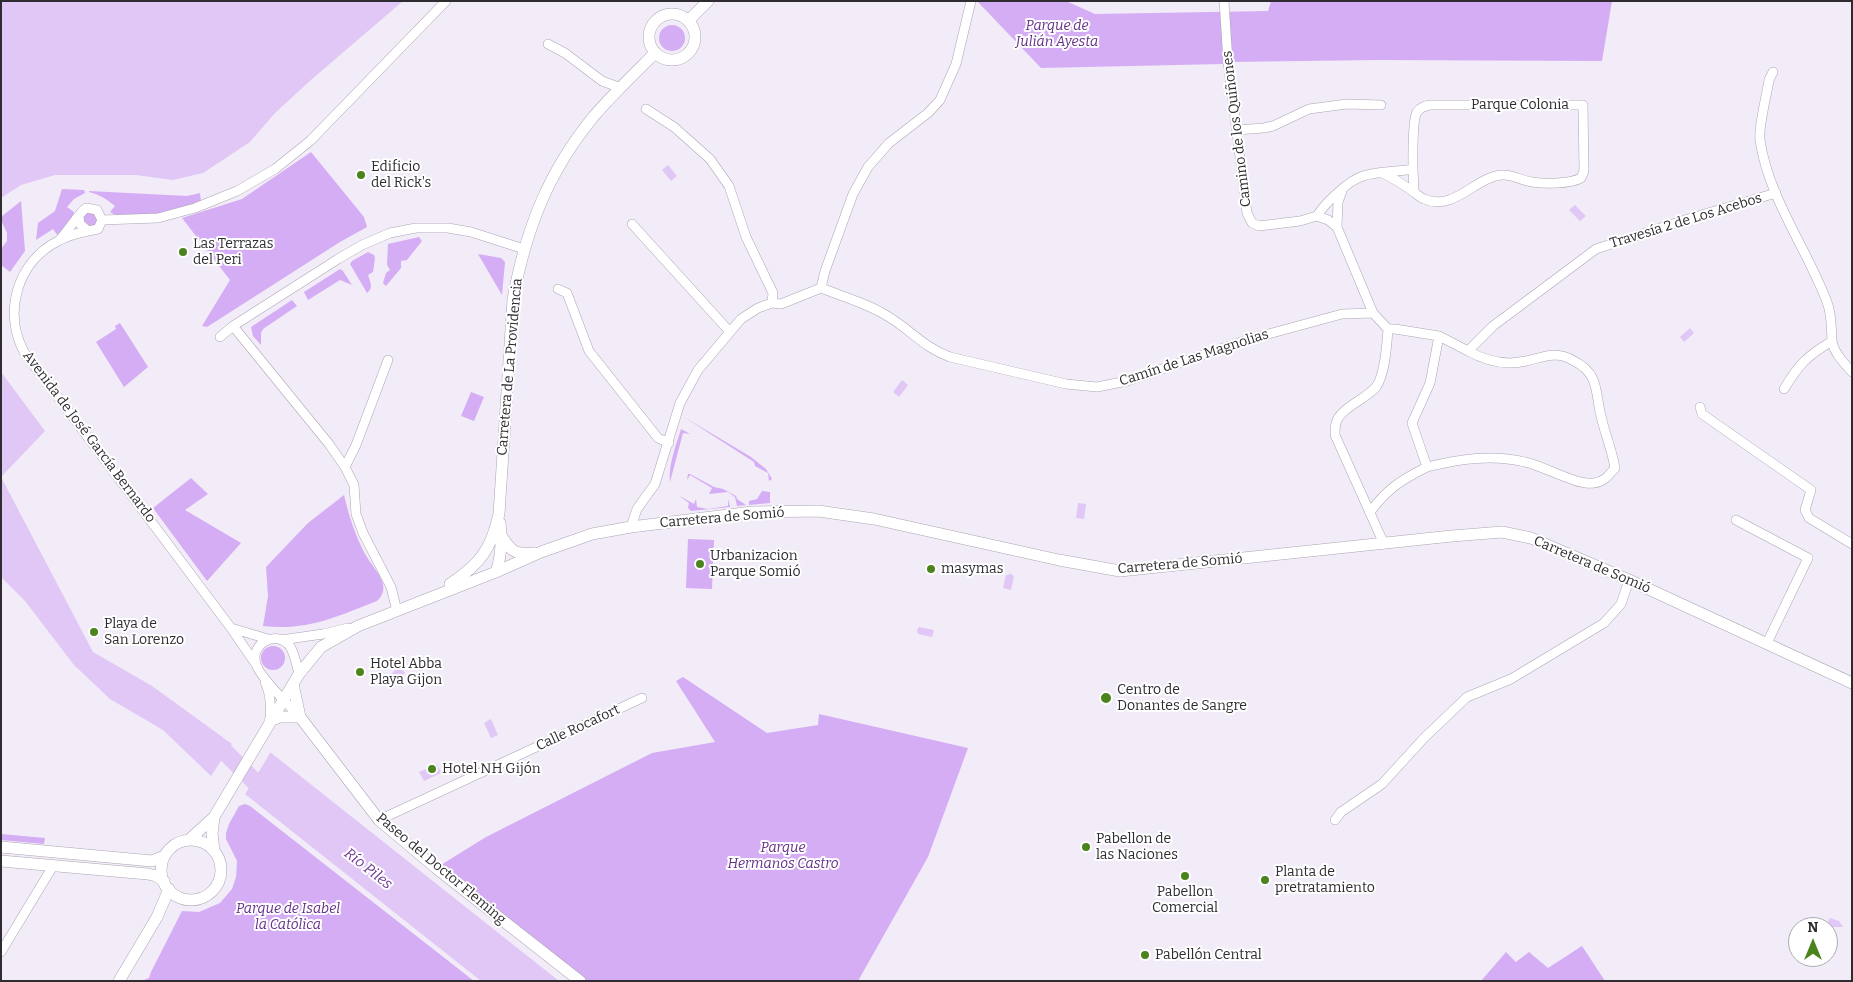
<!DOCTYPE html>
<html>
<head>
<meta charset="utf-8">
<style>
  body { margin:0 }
  #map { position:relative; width:1853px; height:982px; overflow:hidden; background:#f2ebf8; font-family:Bitter,serif }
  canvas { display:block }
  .frame { position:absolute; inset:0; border:2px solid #2f2c31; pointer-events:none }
  .north { position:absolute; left:1788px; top:917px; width:50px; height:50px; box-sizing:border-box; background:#fff; border:1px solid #acabad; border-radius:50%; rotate:0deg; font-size:14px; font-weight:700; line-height:20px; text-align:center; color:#2f2c31 }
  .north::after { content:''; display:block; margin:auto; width:18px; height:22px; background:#4b831d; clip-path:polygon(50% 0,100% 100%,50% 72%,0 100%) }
</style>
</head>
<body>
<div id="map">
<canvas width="1853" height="982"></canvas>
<div class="frame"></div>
<div class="north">N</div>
</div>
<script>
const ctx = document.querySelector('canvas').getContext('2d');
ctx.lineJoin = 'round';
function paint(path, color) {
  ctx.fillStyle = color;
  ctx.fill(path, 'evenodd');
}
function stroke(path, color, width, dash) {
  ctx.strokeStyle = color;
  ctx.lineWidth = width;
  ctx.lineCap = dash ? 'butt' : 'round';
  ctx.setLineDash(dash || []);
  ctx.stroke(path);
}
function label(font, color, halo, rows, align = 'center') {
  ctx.font = font + ' Bitter,serif';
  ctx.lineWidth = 4;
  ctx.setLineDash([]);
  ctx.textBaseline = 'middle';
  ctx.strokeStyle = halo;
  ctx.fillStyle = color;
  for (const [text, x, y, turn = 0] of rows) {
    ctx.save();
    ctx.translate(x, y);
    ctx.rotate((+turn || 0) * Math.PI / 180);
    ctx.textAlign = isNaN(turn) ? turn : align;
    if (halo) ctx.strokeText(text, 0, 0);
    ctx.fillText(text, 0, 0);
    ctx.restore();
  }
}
const green = new Path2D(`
  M977,1H1066L1095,14L1268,11L1271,1H1612L1602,61L1377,60L1229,62L1222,64L1041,68Z
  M659 38a13 13 0 1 1 26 0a13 13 0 1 1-26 0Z
  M311,152L364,217L367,227L340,242L207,327L202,326L230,280L182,218L242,199Z
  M62,189L84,190L85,193L74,199L67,207L74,212L71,224L58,236L53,229L36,240L38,223L55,211Z
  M89,191L187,196L200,193L201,202C183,208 126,224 110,212L115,206C106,199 101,195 89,192Z
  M21,201L25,251L10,272L1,265V249L7,241V233L1,220V217Z
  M83,210L102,216L91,231L79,217Z
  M419,237L422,241L407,260L401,261V268L386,286L383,283L386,273L390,270L387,265L388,244Z
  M368,252L374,255L375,258L373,272L368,275C370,282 374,288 367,293L350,264L352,261Z
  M478,254L501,258L505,262L502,295Z
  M340,269L343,271L352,285L340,280L308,300L304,292Z
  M292,300L297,306L263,329L261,333V345L253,336L251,327Z
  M120,323L148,367L124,387L96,342L116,329L115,326Z
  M471,392L484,397L474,421L461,416Z
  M684,417L751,457L766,469L772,479L769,481L768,473L755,466L754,462Z
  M681,429L690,434L683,433L670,482C668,465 676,446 681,429Z
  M688,474H690L714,487L723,489L736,496L737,499L746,505L737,506L735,497L728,492L709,494L712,488L690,475L687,480Z
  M191,478L208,494L185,510L241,543L207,581L153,508Z
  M762,491L770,492V503L749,505V501L757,499Z
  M344,495C349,516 355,535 365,554C370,563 378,571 382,581C385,588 383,596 377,601C336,617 307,631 263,626L268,596L266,567L308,523Z
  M678,495L694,504L696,499L697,507L708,509L728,506V499L730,507L691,511L688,508L689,503Z
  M688,539L714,540L712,589L686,588Z
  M261 658a12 12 0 1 1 24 0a12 12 0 1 1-24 0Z
  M683,677L767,733L818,725L819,714L968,748L928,857L858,981H580L436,868L486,837L652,753L715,742L676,681Z
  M245,804L250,806L474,981H142L149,978L151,972L182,911L199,912L220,903L232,889L236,877L237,861L226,839V833L229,824L239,806Z
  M1,834L45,838L44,844L1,840Z
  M1582,946L1605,981H1481L1506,952L1516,962L1529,952L1548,968Z`);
const water = new Path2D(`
  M1,1H403L312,79L275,113L250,142L203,173L173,180L136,175H55L21,185L1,198Z
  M668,165L677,176L671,181L662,170Z
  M1575,205L1586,216L1580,221L1569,210Z
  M1690,328L1694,333L1684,342L1680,337Z
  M1,372L45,431L1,477Z
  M902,380L908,385L899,397L893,392Z
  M1,477L93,652L152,686L232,744L211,776L163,730L110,699L74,665L25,601L1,577Z
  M1078,503L1086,504L1084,519L1076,518Z
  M1009,573L1014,576L1011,590L1003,588L1006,575H1009Z
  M919,627L934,630L932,637L918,634L917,630Z
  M399,665L405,673L389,685L386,681Z
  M491,719L498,735L491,738L484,723Z
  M270,752L559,981H481L245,794Z
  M437,764L441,773L424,781L419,772Z
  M1830,918L1839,921L1843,927H1830L1828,921Z`);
const pier = new Path2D(`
  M272,750L244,796L245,798L243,796V793L268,751Z`);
const river = new Path2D(`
  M226,753L254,781L274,796`);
const street = new Path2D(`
  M1224,1L1228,62L1247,213L1252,223L1259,226L1300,221L1317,216L1328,220L1337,227L1373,313
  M548,44L565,53L602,81L621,88
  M1773,72L1769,80C1767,94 1758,128 1760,140C1768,197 1807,249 1827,302C1832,315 1831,327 1832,340C1833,352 1844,363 1852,372
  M646,109L674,127L710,159L729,186L746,237L773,293L772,303
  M1237,130L1264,128L1273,126L1309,109L1347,104L1381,105
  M1413,169L1414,192
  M1317,216C1324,204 1349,180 1363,176C1379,171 1397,172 1413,169C1413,158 1412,120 1417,112C1420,107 1425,106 1430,105H1583L1584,171L1581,178C1570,184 1545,184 1532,182C1522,181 1513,174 1502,175C1475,177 1454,212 1424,199C1421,198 1418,195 1415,193C1404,185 1394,178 1382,173
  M102,220L158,218L195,208L237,191L275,169L310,141L446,1
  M632,224L730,332
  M1337,227L1338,202L1342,191
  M88,231C78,233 67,236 58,241C17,262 3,312 24,352L231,628L255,663
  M61,238C68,231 79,213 86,208L97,210L102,220L98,229L88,231L80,224L79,217
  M821,288L825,271L853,194L868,167L889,143L928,113L940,100L956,64L971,1
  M558,289L567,293L589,351L658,438L669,443
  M1439,336L1430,383L1412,423L1427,467C1460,459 1491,454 1525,462C1544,466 1577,486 1594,483C1604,482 1609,475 1615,468C1612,450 1605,434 1601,416C1595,393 1600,374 1574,361C1568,357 1560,355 1553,355C1544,356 1535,359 1526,361C1505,366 1486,361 1468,351
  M220,337L233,326
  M1784,389C1799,364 1807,356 1832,341
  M1700,407L1702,414L1811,490L1805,510L1809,518L1852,544
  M345,467L356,445L388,360
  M1370,512C1387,489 1401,480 1427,467
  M1736,520L1808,558L1767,643
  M631,527L637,509L655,484L680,403L698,370L741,319L758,308L772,303L781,304L821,288C844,297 869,304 889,317C912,331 923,347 950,357L1066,384L1097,387L1127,381L1250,339L1342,314L1373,313L1388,329H1395L1439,336L1468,351L1493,326L1596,249L1688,219L1776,193
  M1384,544L1335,435C1335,431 1335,427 1336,423C1340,408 1366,399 1376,387C1385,375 1387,344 1388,329
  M397,611L391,587L363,533L356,514L354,485L345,467L329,444L233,326L338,259L362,245L390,233L416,228H448L471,232L524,249
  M231,628L268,639
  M281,640L323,634L348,628
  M299,674C297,666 295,656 291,648C279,628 249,643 256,664C259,676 290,707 300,717
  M265,682C271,694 271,708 270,720
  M379,820L642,698
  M1335,820L1341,812L1382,784L1424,738L1467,697L1511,679L1604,623L1621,604L1629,580
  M1,952L53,866`);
const secondary = new Path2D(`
  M649 37a23 23 0 1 1 46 0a23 23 0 1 1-46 0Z
  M688,21L708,1
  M502,537C512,553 516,554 534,553
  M496,572C502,555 502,540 500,523
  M450,584C480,564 491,550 499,514L513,299C526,229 548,172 594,116C613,94 634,74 655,53
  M293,684L300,717L379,820L436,868L580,981
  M270,721L280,717H300
  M214,817L212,834L214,851
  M190,839L214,817L299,674L321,647L358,626L496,572L541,552L592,534L631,527L752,512L818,511L874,519L1059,560L1120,571L1452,536L1502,532L1531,538L1629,580L1852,683
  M161 870a30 30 0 1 1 60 0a30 30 0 1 1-60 0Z
  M1,847L152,861L164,856
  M1,861L148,874L156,876L164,881
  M119,981L157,917L169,889`);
const markers = [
  [361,175,5,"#4b831d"],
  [183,252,5,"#4b831d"],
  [700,564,5,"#4b831d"],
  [931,569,5,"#4b831d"],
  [94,632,5,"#4b831d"],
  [360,672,5,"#4b831d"],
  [1106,698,6,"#4b831d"],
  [432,769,5,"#4b831d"],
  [1086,847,5,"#4b831d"],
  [1185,876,5,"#4b831d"],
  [1265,880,5,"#4b831d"],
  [1145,955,5,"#4b831d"]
];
const parkNames = [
  ["Parque de",1057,26],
  ["Julián Ayesta",1057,42],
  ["Parque",783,848],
  ["Hermanos Castro",783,864],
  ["Parque de Isabel",288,909],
  ["la Católica",288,925]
];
const streetNames = [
  ["Parque Colonia",1520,105],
  ["Camino de los Quiñones",1237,129,-97],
  ["Travesía 2 de Los Acebos",1686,221,-17],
  ["Camín de Las Magnolias",1194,358,-18],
  ["Carretera de La Providencia",510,367,-85],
  ["Avenida de José García Bernardo",89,437,53],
  ["Carretera de Somió",722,518,-5],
  ["Carretera de Somió",1180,564,-5],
  ["Carretera de Somió",1592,565,23],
  ["Calle Rocafort",578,728,-25],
  ["Paseo del Doctor Fleming",441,869,40]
];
const poiNames = [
  ["Edificio",371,167],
  ["del Rick's",371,183],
  ["Las Terrazas",193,244],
  ["del Peri",193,260],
  ["Urbanizacion",710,556],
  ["Parque Somió",710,572],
  ["masymas",941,569],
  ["Playa de",104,624],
  ["San Lorenzo",104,640],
  ["Hotel Abba",370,664],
  ["Playa Gijon",370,680],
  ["Centro de",1117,690],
  ["Donantes de Sangre",1117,706],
  ["Hotel NH Gijón",442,769],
  ["Pabellon de",1096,839],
  ["las Naciones",1096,855],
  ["Planta de",1275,872],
  ["pretratamiento",1275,888],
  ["Pabellon",1185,892,"center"],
  ["Comercial",1185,908,"center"],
  ["Pabellón Central",1155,955]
];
const waterNames = [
  ["Río Piles",368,869,38]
];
paint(green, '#d5adf4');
paint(water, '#e0c7f6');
paint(pier, '#f2ebf8');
stroke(river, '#e0c7f6', 18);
stroke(street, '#aba5b1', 10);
stroke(secondary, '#aba5b1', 12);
stroke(street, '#fff', 9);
stroke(secondary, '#fff', 11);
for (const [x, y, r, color] of markers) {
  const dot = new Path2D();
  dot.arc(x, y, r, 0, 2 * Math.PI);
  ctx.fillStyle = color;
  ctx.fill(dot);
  stroke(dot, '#fff', 2);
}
label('italic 14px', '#652f87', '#fff', parkNames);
label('14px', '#2f2c31', '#fff', streetNames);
label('14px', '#2f2c31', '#fff', poiNames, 'left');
label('italic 15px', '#703a93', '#fff', waterNames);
</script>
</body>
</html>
